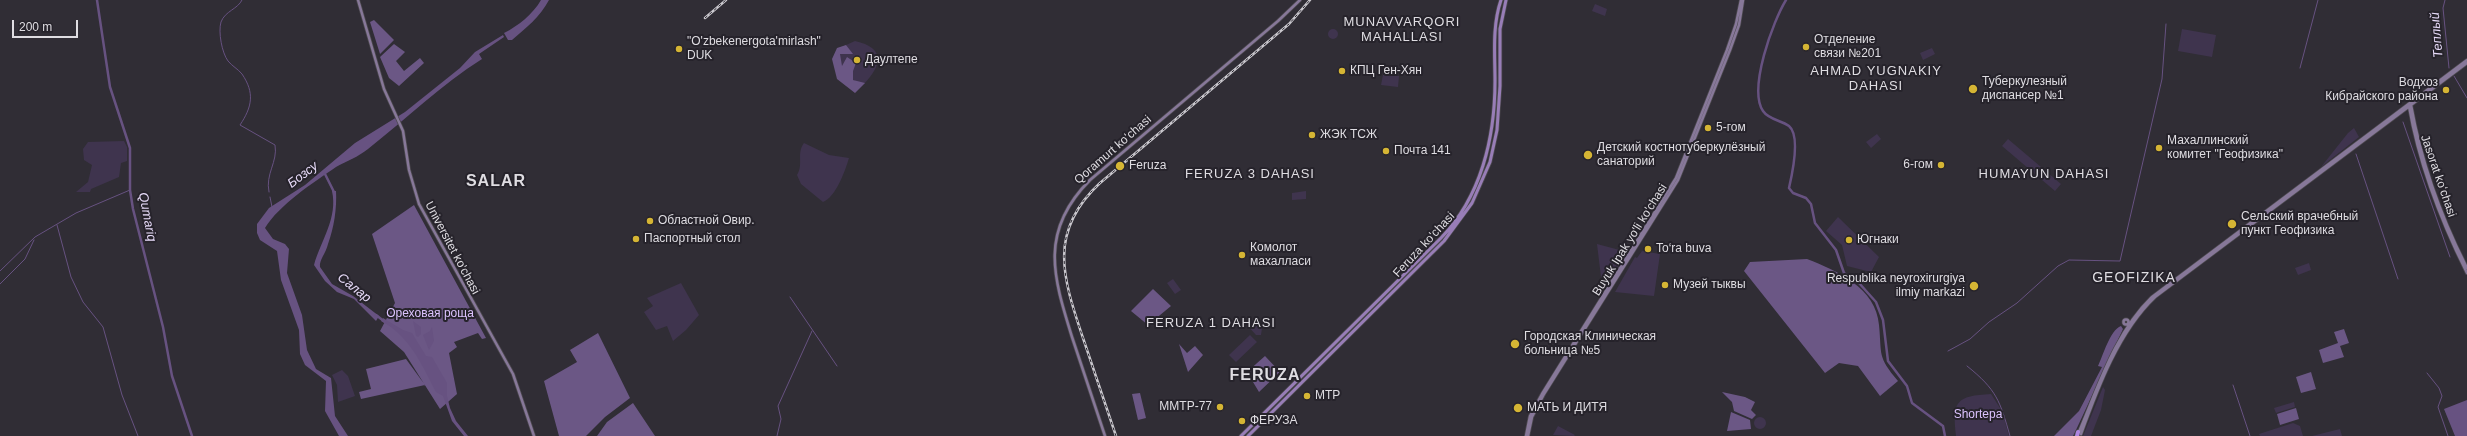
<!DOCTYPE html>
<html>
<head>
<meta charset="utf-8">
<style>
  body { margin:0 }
  #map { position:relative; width:2467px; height:436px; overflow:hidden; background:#302d35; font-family:Helvetica,sans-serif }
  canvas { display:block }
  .scale { position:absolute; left:12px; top:20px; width:66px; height:18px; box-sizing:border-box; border:2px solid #dfdde2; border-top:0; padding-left:5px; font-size:12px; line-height:14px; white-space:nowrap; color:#dfdde2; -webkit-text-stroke:3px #26232b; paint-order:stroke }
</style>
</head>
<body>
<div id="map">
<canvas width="2467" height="436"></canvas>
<div class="scale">200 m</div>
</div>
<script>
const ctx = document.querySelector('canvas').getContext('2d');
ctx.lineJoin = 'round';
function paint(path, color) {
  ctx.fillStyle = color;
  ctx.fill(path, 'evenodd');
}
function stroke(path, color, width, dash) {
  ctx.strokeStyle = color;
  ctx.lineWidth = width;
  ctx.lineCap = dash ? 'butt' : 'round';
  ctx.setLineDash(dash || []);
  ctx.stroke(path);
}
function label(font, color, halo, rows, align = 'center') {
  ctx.font = font + ' Helvetica,sans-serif';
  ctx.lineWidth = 4;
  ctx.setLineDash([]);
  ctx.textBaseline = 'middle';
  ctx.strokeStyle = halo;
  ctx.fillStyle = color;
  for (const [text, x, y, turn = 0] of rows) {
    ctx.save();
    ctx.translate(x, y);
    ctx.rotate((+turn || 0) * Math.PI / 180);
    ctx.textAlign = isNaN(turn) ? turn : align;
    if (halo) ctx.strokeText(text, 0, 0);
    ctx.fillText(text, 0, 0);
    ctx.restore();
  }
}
const green = new Path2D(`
  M1595,4L1607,9L1605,16L1592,11Z
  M1328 34a5 5 0 1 1 10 0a5 5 0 1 1-10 0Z
  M2182,29L2216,35L2212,57L2178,51Z
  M855,41C886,48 882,65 864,84C847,80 838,70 838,52H849L846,45Z
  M1932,48L1935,54L1923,60L1920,53Z
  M1383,75L1399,76L1398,87L1381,85Z
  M2354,128L2359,137L2321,167L2348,133Z
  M1877,134L1881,139L1871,148L1866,142Z
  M2008,139L2061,184L2055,191L2002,146Z
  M124,141L127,147V161L121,163L119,177L91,189L90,192H76L88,182L92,165L84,160L83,149L88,142Z
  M804,143L829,155L849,158C845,171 836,197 823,202L801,184L797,175C804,164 796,154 804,143Z
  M1306,191V199L1292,200V193Z
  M1838,217L1879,257L1871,272L1847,266L1842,245L1826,231Z
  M1597,244L1627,252L1610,281L1601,277Z
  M1642,251L1660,254L1654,296L1615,292L1635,257L1637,258Z
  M2309,263L2311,270L2298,275L2295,268Z
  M1173,279L1181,290L1175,294L1167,283Z
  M681,283L699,315L686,330L673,341L667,326L656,330L644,312L653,306L647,298Z
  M1251,321L1262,328L1261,335H1256L1247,325Z
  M1250,335L1257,342L1236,362L1229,355Z
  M342,370L348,376L355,396L338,402L337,385L332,375Z
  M2103,387L2105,390L2101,410L2091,436H2083Z
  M1991,394L2002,411L2009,436H1956C1952,401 1956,396 1991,394Z
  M2294,402L2295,407L2276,413L2274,408Z
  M1754 423a6 6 0 1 1 12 0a6 6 0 1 1-12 0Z
  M2293,423L2300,426L2303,436H2260L2259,434Z
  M1558,426L1575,435L1574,436L1553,435Z
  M2340,429L2342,436H2312Z`);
const forest = new Path2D(`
  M374,20L394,40L380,54L370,22Z
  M394,44L405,52L396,61L404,71L420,58L424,63L399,86L389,78L380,57Z
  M846,45L853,54H840L842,66L847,57L856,63L853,71V80L865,83L855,93L837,79L832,59L837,48Z
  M414,205L486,338L482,339L478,333L454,342L457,347L449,353L457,394L440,409L404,352L380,331L395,303L372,234Z
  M1807,259C1838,271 1876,288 1879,325C1882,355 1877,356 1898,381L1880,396L1858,366L1839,363L1825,373L1744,271L1750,262Z
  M1153,289L1171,306L1148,325L1131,311Z
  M2121,326L2123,329L2076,430L2073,436H2054L2079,411L2102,367L2098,366C2103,356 2110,330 2121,326Z
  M2344,329L2349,343L2340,346L2344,357L2323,363L2319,350L2338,343L2334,332Z
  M598,333L630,398L605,417L586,436H559L544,381L577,362L570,350Z
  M1179,344L1187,353L1195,346L1203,355L1188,372Z
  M1265,356L1280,372L1259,392L1247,372Z
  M406,359L425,385L361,399L359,392L371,389L366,369Z
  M2311,372L2316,389L2301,393L2296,377Z
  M1722,392L1745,397L1755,402L1751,410L1756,415L1752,419L1734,411L1732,402Z
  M1140,393L1146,418L1138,420L1132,394Z
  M633,403L655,436H597L607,422Z
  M2296,408L2299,419L2280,425L2277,414Z
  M1731,412L1750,420L1751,429L1727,431Z`);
const water = new Path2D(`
  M541,0H549C540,17 526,28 512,40H508L504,33C518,26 533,14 541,0Z
  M503,35L504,37L479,54L482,59C441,85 406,119 368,149C358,157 347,161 336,167C314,182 279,205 265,228L273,239L285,244L289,249L287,273L302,315L307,350L316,369L331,378L335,416L348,436H339L325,411L326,381L305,365L300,354L299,330L281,280L277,251L260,240L257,233V224L269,208L305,185L355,143L405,112L460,68L475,52Z
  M332,191H336C337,208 334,228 328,244C326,253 319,260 320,267L332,284L353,296L379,316L376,321L354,299L337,292L325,281L314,265C321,240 338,218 332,191Z
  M383,318L403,330L412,333L426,356L432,357L447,383V396L450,408L456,421L468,436H464L452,421L443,396L436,392C422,365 410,336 381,321Z
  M413,321L421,327V334L418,337L416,336Z
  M432,327L434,341L429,350L423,335L430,331Z
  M2467,400V436H2455L2444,409Z`);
const stream = new Path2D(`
  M242,0C238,9 225,11 221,22C218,32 222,53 228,61C232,66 238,69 242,74C255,93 252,107 240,125L275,145C278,162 265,174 269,192
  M2445,0L2443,8L2449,68
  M2300,68L2318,0
  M2454,76L2467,98
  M2403,122L2450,257
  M2356,154L2398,279
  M270,197L272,207
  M57,225L71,277L83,302L103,327L122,395L138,436
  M0,271L35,237L76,213L130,190
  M0,284L25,259L34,240
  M790,297L837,366
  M1948,351L1970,339L1989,322L2017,303L2058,266L2069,260L2120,261L2162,79L2166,24
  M1967,366C1997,390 2000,401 2010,436
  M2427,373L2439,388L2442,396L2438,407L2448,436
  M2233,385L2250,436
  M777,436L781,419L778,406L812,331`);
const canal = new Path2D(`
  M97,0L110,87L130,148V190L133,209L163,327L172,376L192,436
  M1786,0C1773,21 1748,89 1763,111C1769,120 1781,120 1789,126C1801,136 1792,175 1789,188L1793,193L1806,198L1811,204L1815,223L1836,250L1844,273L1859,283L1876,302L1883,320L1888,361L1907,386L1912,403L1943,426L1945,436
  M325,174L334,192
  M376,315L385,322`);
const secondary = new Path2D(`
  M358,0L384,89L403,131L409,170L419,204L513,374L534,436
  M2411,105C2421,161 2441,217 2467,268
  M2409,106C2419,164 2441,221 2467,273
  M2123.5 322a2.5 2.5 0 1 1 5 0a2.5 2.5 0 1 1-5 0Z
  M2079,432C2099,385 2115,333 2152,297L2467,60
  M2081,434C2098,387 2119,331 2155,297L2467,63
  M1105,436C1094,403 1083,370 1072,337C1053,276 1039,231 1090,180L1278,21L1300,0
  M1526,436L1530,416L1542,394L1676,178L1727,50L1736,24L1741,0
  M1528,436L1532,417L1544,394L1678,180L1730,50L1739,25L1743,0`);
const primary = new Path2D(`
  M1241,436L1441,238C1481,197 1495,138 1495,81C1495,55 1492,26 1501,0
  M1248,436L1444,241L1472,203L1490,162L1497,130L1500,86V29L1506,0`);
const highway = new Path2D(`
  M2077,436L2078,432`);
const rail = new Path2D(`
  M705,18L726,0
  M1116,436C1105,404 1094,371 1083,338C1063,278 1047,232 1100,183L1289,24L1310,0`);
const markers = [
  [1806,47,4,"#d5b534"],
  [679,49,4,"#d5b534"],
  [857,60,4,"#d5b534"],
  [1342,71,4,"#d5b534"],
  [1973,89,5,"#d5b534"],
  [2446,90,4,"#d5b534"],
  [1708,128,4,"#d5b534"],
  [1312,135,4,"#d5b534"],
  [2159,148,4,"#d5b534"],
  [1386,151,4,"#d5b534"],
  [1588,155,5,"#d5b534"],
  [1941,165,4,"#d5b534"],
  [1120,166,5,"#d5b534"],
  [650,221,4,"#d5b534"],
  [2232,224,5,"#d5b534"],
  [636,239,4,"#d5b534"],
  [1849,240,4,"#d5b534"],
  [1648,249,4,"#d5b534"],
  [1242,255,4,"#d5b534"],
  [1665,285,4,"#d5b534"],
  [1974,286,5,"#d5b534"],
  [1515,344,5,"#d5b534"],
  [1307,396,4,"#d5b534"],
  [1220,407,4,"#d5b534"],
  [1518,408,5,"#d5b534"],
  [1242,421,4,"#d5b534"]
];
const poiNames = [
  ["Отделение",1814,40],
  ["связи №201",1814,54],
  ["\"O'zbekenergota'mirlash\"",687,42],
  ["DUK",687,56],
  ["Даултепе",865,60],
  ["КПЦ Ген-Хян",1350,71],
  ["Туберкулезный",1982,82],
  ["диспансер №1",1982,96],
  ["Водхоз",2438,83,"right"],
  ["Кибрайского района",2438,97,"right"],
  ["5-гом",1716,128],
  ["ЖЭК ТСЖ",1320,135],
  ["Махаллинский",2167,141],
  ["комитет \"Геофизика\"",2167,155],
  ["Детский костнотуберкулёзный",1597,148],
  ["санаторий",1597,162],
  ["Почта 141",1394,151],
  ["6-гом",1933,165,"right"],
  ["Feruza",1129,166],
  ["Сельский врачебный",2241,217],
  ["пункт Геофизика",2241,231],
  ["Областной Овир.",658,221],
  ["Паспортный стол",644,239],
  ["Югнаки",1857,240],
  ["Комолот",1250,248],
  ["махалласи",1250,262],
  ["To‘ra buva",1656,249],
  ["Respublika neyroxirurgiya",1965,279,"right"],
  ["ilmiy markazi",1965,293,"right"],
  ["Музей тыквы",1673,285],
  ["Городская Клиническая",1524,337],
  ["больница №5",1524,351],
  ["MTP",1315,396],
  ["MMTP-77",1212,407,"right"],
  ["МАТЬ И ДИТЯ",1527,408],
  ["ФЕРУЗА",1250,421]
];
const streetNames = [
  ["Qoramurt koʻchasi",1113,150,-41],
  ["Jasorat koʻchasi",2438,176,71],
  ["Buyuk Ipak yo'li ko'chasi",1630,240,-58],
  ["Feruza ko'chasi",1424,245,-47],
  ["Universitet ko'chasi",452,248,62]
];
const parkNames = [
  ["Ореховая роща",430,314],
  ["Shortepa",1978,415]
];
const neighbourhoodNames = [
  ["MUNAVVARQORI",1402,22],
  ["MAHALLASI",1402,37],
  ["AHMAD YUGNAKIY",1876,71],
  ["DAHASI",1876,86],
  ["FERUZA 3 DAHASI",1250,174],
  ["HUMAYUN DAHASI",2044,174],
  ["FERUZA 1 DAHASI",1211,323]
];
const waterNames = [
  ["Теплый",2437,35,-95],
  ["Бозсу",303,175,-37],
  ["Qumariq",147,217,79],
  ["Салар",354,288,38]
];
const quarterNames = [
  ["GEOFIZIKA",2134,278]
];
const districtNames = [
  ["SALAR",496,182],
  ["FERUZA",1265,376]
];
paint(green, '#3f344e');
paint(forest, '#6b5785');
paint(water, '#675281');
stroke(stream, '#675281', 1);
stroke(canal, '#675281', 2.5);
stroke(secondary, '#4c494f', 4);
stroke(primary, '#4c494f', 4.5);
stroke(highway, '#4c494f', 5.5);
stroke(secondary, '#877899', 2.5);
stroke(primary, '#987db7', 3);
stroke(highway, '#ae85df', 4);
stroke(rail, '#cac8ce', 2.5);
stroke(rail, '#26232b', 1, [3]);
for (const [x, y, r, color] of markers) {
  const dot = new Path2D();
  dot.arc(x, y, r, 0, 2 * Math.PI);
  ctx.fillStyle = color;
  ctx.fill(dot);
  stroke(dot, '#26232b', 1.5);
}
label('12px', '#dfdde2', '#26232b', poiNames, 'left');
label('12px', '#dfdde2', '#26232b', streetNames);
label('12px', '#dcc3fe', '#26232b', parkNames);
ctx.letterSpacing = '1px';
label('13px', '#dfdde2', '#26232b', neighbourhoodNames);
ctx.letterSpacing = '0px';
label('italic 13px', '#e7dbf9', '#26232b', waterNames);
ctx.letterSpacing = '1px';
label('14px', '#dfdde2', '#26232b', quarterNames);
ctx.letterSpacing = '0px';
ctx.letterSpacing = '1px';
label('bold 16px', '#dfdde2', '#26232b', districtNames);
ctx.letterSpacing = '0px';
</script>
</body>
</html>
